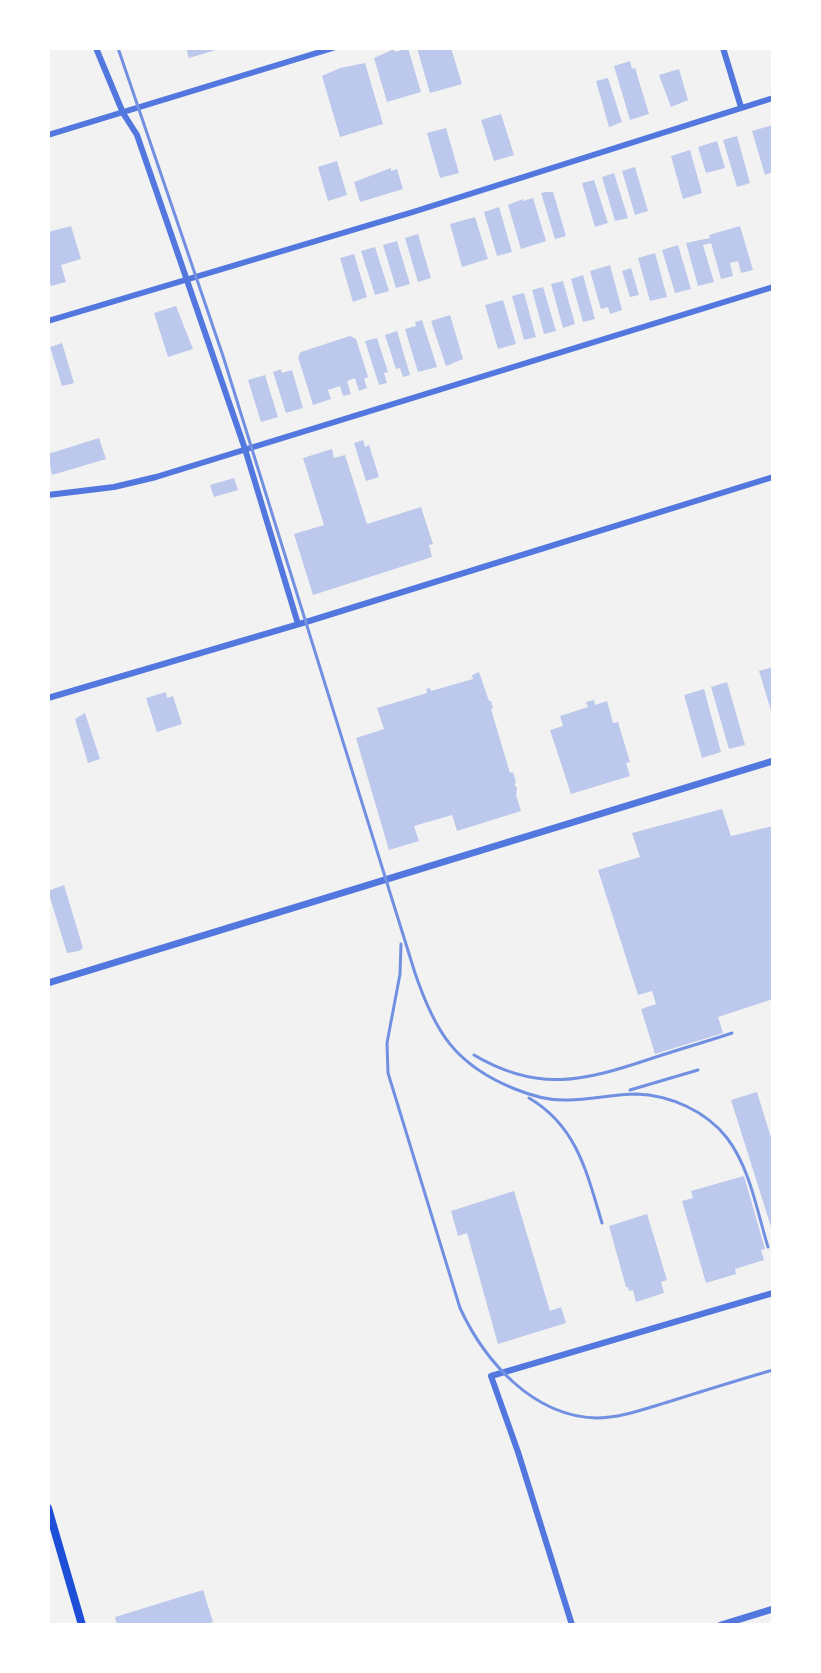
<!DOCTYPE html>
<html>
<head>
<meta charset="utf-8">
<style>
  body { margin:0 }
  #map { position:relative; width:821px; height:1673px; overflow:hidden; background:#f2f2f2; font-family:Ubuntu,sans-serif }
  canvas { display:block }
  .frame { position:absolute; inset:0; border:50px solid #fff; pointer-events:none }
</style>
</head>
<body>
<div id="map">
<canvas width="821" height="1673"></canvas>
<div class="frame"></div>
</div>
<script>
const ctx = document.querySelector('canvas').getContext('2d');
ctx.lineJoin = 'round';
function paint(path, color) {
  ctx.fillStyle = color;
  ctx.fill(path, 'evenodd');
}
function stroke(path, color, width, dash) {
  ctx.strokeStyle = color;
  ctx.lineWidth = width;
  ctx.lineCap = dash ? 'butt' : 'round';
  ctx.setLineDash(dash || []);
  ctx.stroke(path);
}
const building = new Path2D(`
  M186,48H219V49L189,58Z
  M408,48L421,92L387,102L374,58L394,49L395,52Z
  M417,48H451L462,84L430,93Z
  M630,61L632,69L635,68L649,114L630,120L614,66Z
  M365,63L383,124L340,137L322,76L340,68Z
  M679,69L688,100L671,107L659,75Z
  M608,78L622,122L609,127L596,81Z
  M501,114L514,155L494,161L481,120Z
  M773,125V172L765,175L752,131Z
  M446,128L459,173L440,178L427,133Z
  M737,136L750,183L737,187L723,140Z
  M717,141L725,168L706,173L698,147Z
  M690,150L702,193L683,199L671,156Z
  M337,161L347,195L328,201L318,167Z
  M635,167L648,211L635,215L622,171Z
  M391,168V171L397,169L403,189L360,202L354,182Z
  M614,173L628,218L615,221L602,177Z
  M594,180L608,223L595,227L582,183Z
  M545,192H553L566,236L555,239L541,193Z
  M533,198L546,241L521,249L508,205L523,199V201Z
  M499,207L512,252L497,256L484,212Z
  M475,217L488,259L462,267L450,224Z
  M71,226L81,259L61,265L66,282L51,286L48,275V232Z
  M740,226L753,270L741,273L738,261L730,263L733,276L721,279L711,243L703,245L714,282L698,286L686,243L710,238L709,235Z
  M418,234L431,278L418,282L405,238Z
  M397,241L410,284L396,288L383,245Z
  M678,245L691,289L675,293L662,250Z
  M375,247L389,291L375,295L361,251Z
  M655,253L667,297L650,301L638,258Z
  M354,254L367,297L353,302L340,258Z
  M610,265L622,310L610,314L608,307L601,309L590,271Z
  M631,268L639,295L630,297L622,271Z
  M583,275L595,319L583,322L571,279Z
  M563,281L575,324L563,328L551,284Z
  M543,287L556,331L544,334L532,290Z
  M524,293L536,337L524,340L512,296Z
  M503,300L516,344L498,349L485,305Z
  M176,306L193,349L168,357L154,313Z
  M450,315L463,359L446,366L431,321Z
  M422,320L437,367L418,372L405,329L416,326L415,322Z
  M397,331L410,375L403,377L400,368L396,369L385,335Z
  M350,336L356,339L368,377L364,379L367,388L359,391L355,378L347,381L351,394L343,396L340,386L328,390L331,399L313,405L298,357L301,352Z
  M377,338L388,372L384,373L387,383L379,385L365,341Z
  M62,343L74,383L62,386L50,347Z
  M281,369L282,373L292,370L303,408L286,413L273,372Z
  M265,375L278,417L261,422L248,380Z
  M99,438L106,459L52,475L48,454Z
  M363,440L365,447L369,445L379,477L366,481L354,443Z
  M332,449L334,458L345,455L367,524L421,507L433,544L429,545L432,557L313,595L294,534L324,525L303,458Z
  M234,478L238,490L214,497L210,485Z
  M773,667V714H772L759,671Z
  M479,672L489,701H491L493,708L491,709L510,773L513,772L516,783L514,784L517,788L516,795L521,811L457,831L452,815L414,826L419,841L389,850L356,738L384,729L377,708L427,693L426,689L430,688L431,691L473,679L472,675Z
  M727,682L745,745L729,749L711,687Z
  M704,689L721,752L702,758L684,695Z
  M166,692L167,698L173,696L182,724L157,732L146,698Z
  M594,700L595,705L607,701L613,723L618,722L630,762L626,763L630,776L571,794L550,730L563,726L560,716L588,707L586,702Z
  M85,713L100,759L88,763L75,719Z
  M722,809L731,836L773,826V999L718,1017L723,1033L655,1054L641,1009L656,1004L652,991L638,995L598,870L640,857L632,833Z
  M64,885L83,948L79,951L67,953L48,891Z
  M757,1092L773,1144L772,1230L731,1100Z
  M744,1176L765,1249L761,1250L764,1260L735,1269L736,1274L706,1283L682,1201L693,1198L691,1191Z
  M514,1191L550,1311L561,1307L566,1323L498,1344L467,1233L458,1236L451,1211Z
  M647,1214L667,1280L661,1282L664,1293L636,1302L633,1290L629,1291L628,1287H626L609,1226Z
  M203,1590L213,1622L202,1625H117L115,1617Z`);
const minor = new Path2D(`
  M96,48L123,113L137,135L245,449L298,624
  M723,48L741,107
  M48,135L333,48
  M48,321L413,212L773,98
  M48,495L114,487L156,477L773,287
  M48,698L306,622L773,477
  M572,1625L518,1452L491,1376L773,1293`);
const tertiary = new Path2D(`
  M48,983L773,761
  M721,1625L773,1609`);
const secondary = new Path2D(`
  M48,1508L82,1625`);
const rail = new Path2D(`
  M118,48L223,356L415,973C435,1032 455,1065 515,1089C532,1096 550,1101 568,1100C591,1100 613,1094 636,1094C670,1095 706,1111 727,1138C750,1168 757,1211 768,1247
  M401,944L400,974L387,1043L388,1073L460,1308C485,1362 533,1416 596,1418C620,1418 644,1409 668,1402C703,1391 738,1380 773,1370
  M474,1055C538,1093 584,1081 650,1059C677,1050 705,1042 732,1033
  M630,1090L698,1070
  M529,1098C577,1126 587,1173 602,1223`);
paint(building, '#bdc9ec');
stroke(minor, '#5277de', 6);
stroke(tertiary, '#5277de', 7);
stroke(secondary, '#1d4ed8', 8);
stroke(rail, '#7290e2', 3);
</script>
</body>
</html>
